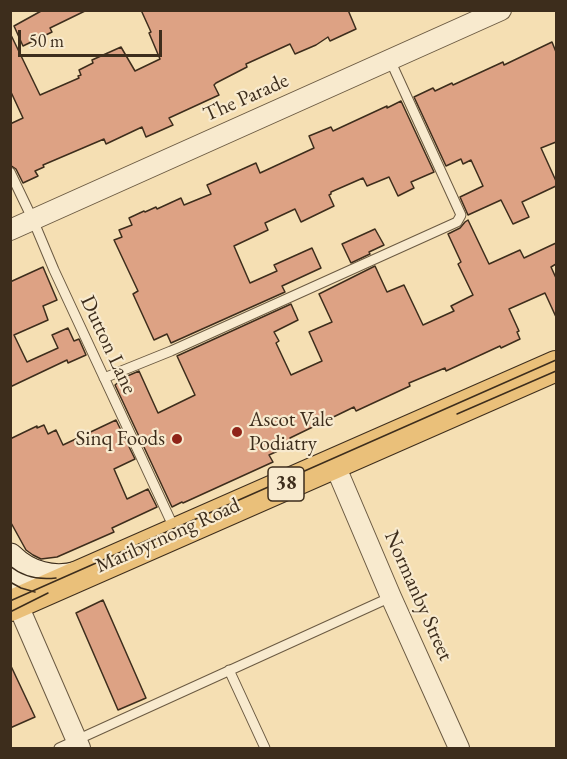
<!DOCTYPE html>
<html>
<head>
<meta charset="utf-8">
<style>
  body { margin:0 }
  #map { position:relative; width:567px; height:759px; overflow:hidden; background:#f5dfb3; font-family:"EB Garamond",serif }
  canvas { display:block }
  .frame { position:absolute; inset:0; border:12px solid #3d2d1c; pointer-events:none }
  .scale { position:absolute; left:18px; top:30px; width:144px; height:27px; box-sizing:border-box; border:3px solid #3d2d1c; border-top:0; padding-left:8px; font-size:18px; line-height:21px; white-space:nowrap; color:#3d2d1c; -webkit-text-stroke:4px #f8eace; paint-order:stroke }
</style>
</head>
<body>
<div id="map">
<canvas width="567" height="759"></canvas>
<div class="frame"></div>
<div class="scale">50 m</div>
</div>
<script>
const ctx = document.querySelector('canvas').getContext('2d');
ctx.lineJoin = 'round';
function paint(path, color) {
  ctx.fillStyle = color;
  ctx.fill(path, 'evenodd');
}
function stroke(path, color, width, dash) {
  ctx.strokeStyle = color;
  ctx.lineWidth = width;
  ctx.lineCap = dash ? 'butt' : 'round';
  ctx.setLineDash(dash || []);
  ctx.stroke(path);
}
function label(font, color, halo, rows, align = 'center') {
  ctx.font = font + ' "EB Garamond",serif';
  ctx.lineWidth = 4.5;
  ctx.setLineDash([]);
  ctx.textBaseline = 'middle';
  ctx.strokeStyle = halo;
  ctx.fillStyle = color;
  for (const [text, x, y, turn = 0] of rows) {
    ctx.save();
    ctx.translate(x, y);
    ctx.rotate((+turn || 0) * Math.PI / 180);
    ctx.textAlign = isNaN(turn) ? turn : align;
    if (halo) ctx.strokeText(text, 0, 0);
    ctx.fillText(text, 0, 0);
    ctx.restore();
  }
}
const building = new Path2D(`
  M43,10H87L50,28L52,32L23,46L14,26Z
  M141,10H348L356,29L330,41L328,37L316,45L295,54L290,44L246,64L247,67L216,83L214,85L219,95L169,118L173,125L146,137L142,127L106,144L104,139L43,165L44,167L35,171L38,176L23,183L16,169L10,165V124L23,118L10,90V33L40,95L79,78L78,76L81,75L79,70L93,63L92,60L121,47L135,71L160,59L149,33L151,32Z
  M552,42L556,52V142L541,148L556,181V186L522,202L529,217L513,224L501,200L468,215L460,197L483,186L471,160L463,164L461,159L446,166L414,97L433,88L435,91L452,83L453,85L503,62L504,65Z
  M401,101L434,172L411,182L414,188L398,196L389,177L367,186L363,178L331,192V194L329,195L334,206L301,222L295,209L265,223L268,230L234,246L250,283L277,271L274,265L312,248L321,268L282,286L285,292L171,343L167,334L154,340L133,294L138,291L114,240L122,237L119,230L132,225L129,218L144,211L145,212L156,207L157,209L181,198L184,205L211,194L207,185L256,163L260,173L314,148L309,136L331,127L333,131L387,106V108Z
  M468,220L489,264L520,250L524,258L556,243V264L551,267L556,278V317L545,293L509,309L519,331L517,332L520,339L501,348L500,346L446,371L445,368L409,383L410,386L356,411L354,407L290,438L293,444L269,455L273,462L183,503L182,502L172,507L115,385L125,377L139,371L158,413L195,395L177,356L291,304L298,320L274,332L279,341L276,343L291,375L322,361L309,332L332,322L319,294L375,266L387,292L404,285L423,325L454,311L451,306L473,295L458,264L461,262L448,234L460,228L465,222Z
  M375,229L384,245L369,252L370,254L351,263L342,244Z
  M43,267L57,300L43,306L48,320L14,335L27,362L58,348L52,335L68,328L74,341L79,339L86,355L68,363L67,360L10,387V282Z
  M116,420L135,459L114,469L127,499L148,489L157,507L112,528L114,532L57,557L41,559L33,555L26,550L10,521V439L37,426V428L44,425L48,434L56,430L63,445Z
  M103,600L146,698L118,710L76,613Z
  M10,664L35,717L10,728Z`);
const lane = new Path2D(`
  M10,172L33,220L54,270L175,530
  M104,378L171,351L457,222L461,215L390,60
  M229,670L265,748
  M59,748L391,597`);
const street = new Path2D(`
  M10,230L501,10
  M334,463L391,597L459,748
  M17,603L80,748`);
const secondary = new Path2D(`
  M10,557C28,575 53,582 78,575
  M10,586C24,592 35,592 49,589`);
const primary = new Path2D(`
  M10,606L556,366`);
const tram = new Path2D(`
  M457,414L556,371
  M10,566C23,577 39,580 56,578
  M10,582L21,588L35,592
  M10,601L556,360
  M10,612L48,593`);
const markers = [
  [237,432,6,"#8f2418"],
  [177,439,6,"#8f2418"]
];
const shields = [
  [286,484,36]
];
const shieldNames = [
  ["38",286,484]
];
const streetNames = [
  ["The Parade",246,98,-24],
  ["Dutton Lane",108,345,65],
  ["Maribyrnong Road",168,536,-24],
  ["Normanby Street",418,596,66]
];
const poiNames = [
  ["Ascot Vale",249,420],
  ["Podiatry",249,444],
  ["Sinq Foods",165,439,"right"]
];
paint(building, '#dda284');
stroke(building, '#3d2d1c', 1.5);
stroke(lane, '#6b5a42', 11);
stroke(street, '#6b5a42', 22);
stroke(secondary, '#3d2d1c', 29);
stroke(primary, '#3d2d1c', 32);
stroke(lane, '#f8eace', 9);
stroke(street, '#f8eace', 20);
stroke(secondary, '#f8eace', 27);
stroke(primary, '#eac07a', 30);
stroke(tram, '#3d2d1c', 1.5);
for (const [x, y, r, color] of markers) {
  const dot = new Path2D();
  dot.arc(x, y, r, 0, 2 * Math.PI);
  ctx.fillStyle = color;
  ctx.fill(dot);
  stroke(dot, '#f8eace', 2);
}
for (const [x, y, w] of shields) {
  const box = new Path2D();
  box.roundRect(x - w / 2, y - 17, w, 34, 4.5);
  ctx.fillStyle = '#f8eace';
  ctx.fill(box);
  stroke(box, '#3d2d1c', 1.5);
}
label('bold 20px', '#3d2d1c', null, shieldNames);
label('21px', '#3d2d1c', '#f8eace', streetNames);
label('21px', '#3d2d1c', '#f8eace', poiNames, 'left');
</script>
</body>
</html>
